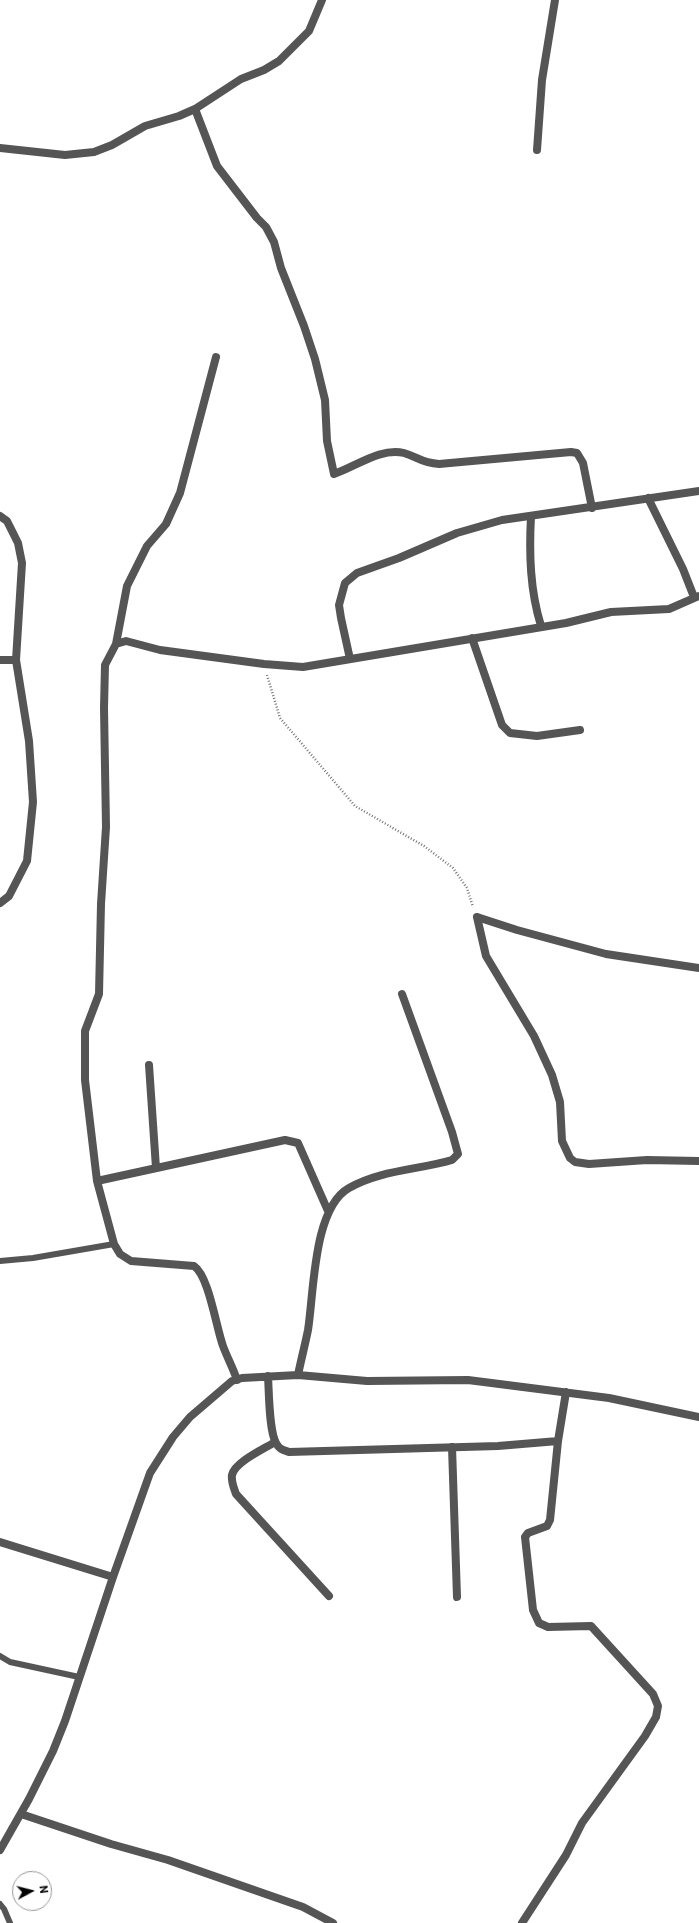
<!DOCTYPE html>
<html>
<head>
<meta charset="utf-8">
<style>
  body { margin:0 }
  #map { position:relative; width:699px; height:1923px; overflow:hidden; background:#fff; font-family:Roboto,sans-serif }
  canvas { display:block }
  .north { position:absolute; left:12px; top:1871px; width:40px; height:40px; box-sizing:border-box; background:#fff; border:1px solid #999; border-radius:50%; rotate:83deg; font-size:11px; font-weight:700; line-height:16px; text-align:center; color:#000 }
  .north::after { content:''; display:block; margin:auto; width:14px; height:18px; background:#000; clip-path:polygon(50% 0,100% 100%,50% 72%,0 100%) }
</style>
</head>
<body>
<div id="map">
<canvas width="699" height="1923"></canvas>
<div class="north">N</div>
</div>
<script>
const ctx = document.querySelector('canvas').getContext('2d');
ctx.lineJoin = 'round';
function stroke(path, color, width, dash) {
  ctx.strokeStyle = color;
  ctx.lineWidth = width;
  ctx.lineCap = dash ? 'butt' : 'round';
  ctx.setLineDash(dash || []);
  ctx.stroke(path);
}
const path = new Path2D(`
  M267,675L280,718L355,806L424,846L453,868L467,888L473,907`);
const lane = new Path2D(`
  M0,1261L33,1258L114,1244
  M0,1656L10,1662L79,1677
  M0,1904L4,1909L10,1923`);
const street = new Path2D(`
  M195,109L217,166L257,218L266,227L274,242L281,268L304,326L315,359L325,400L327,441L334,474C355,467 381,447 404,453C418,457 421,463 439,464L571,452L577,453L583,463L592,508
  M0,148L65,155L94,152L112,145L145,126L179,116L195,109L241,79L264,70L279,61L309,31L322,0
  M537,150L542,80L555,0
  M648,498L683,569L694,597
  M0,516L7,521L18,543L22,563L16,660L29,741L33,802L27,861L9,896L0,903
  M531,516C529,554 530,590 541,626
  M472,638L502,725L510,733L537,736L580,730
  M116,644L127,586L147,546L166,524L180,493L216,357
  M350,659L341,618L339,605L345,583L357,573L399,558L457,533L502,520L699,491
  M0,660H16
  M477,917L486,956L534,1036L552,1075L560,1102L562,1141L570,1158L575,1162L589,1164L647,1160L699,1161
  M477,917L517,930L606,954L699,968
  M149,1065L156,1168
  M97,1181L285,1140L298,1143L328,1211
  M298,1375C301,1360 305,1345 308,1330C314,1293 313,1208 349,1188C380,1170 418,1170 452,1160L458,1154L452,1132L402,994
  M268,1376C269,1392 269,1431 276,1443C279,1449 283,1450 289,1452L498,1446L558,1441
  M237,1380C233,1368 227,1357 223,1346C216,1327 209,1276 194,1266L131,1261L120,1254L114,1244L97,1181L85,1080V1031L99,994L101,904L106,827L104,708L105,665L116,644L126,641L160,650L264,664L303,667L566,623L611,612L669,609L699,596
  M275,1442C264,1449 235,1462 232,1475C231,1482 234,1488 236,1494L329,1596
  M452,1447L457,1597
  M0,1542L113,1577
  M21,1814L111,1844L168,1860L303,1907L333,1923
  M0,1850L29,1799L53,1751L65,1721L113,1577L150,1473L173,1437L190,1417L232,1381L242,1378L298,1375L367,1381L468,1380L609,1398L699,1417
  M522,1923L566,1855L582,1823L645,1736L656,1717L658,1706L653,1694L591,1626L548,1627L539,1623L533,1610L525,1537L528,1533L547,1526L550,1520L558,1441L566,1392`);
stroke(path, '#777', 2.5, [1, 2]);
stroke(lane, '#555', 6);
stroke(street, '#555', 8);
</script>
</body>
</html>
